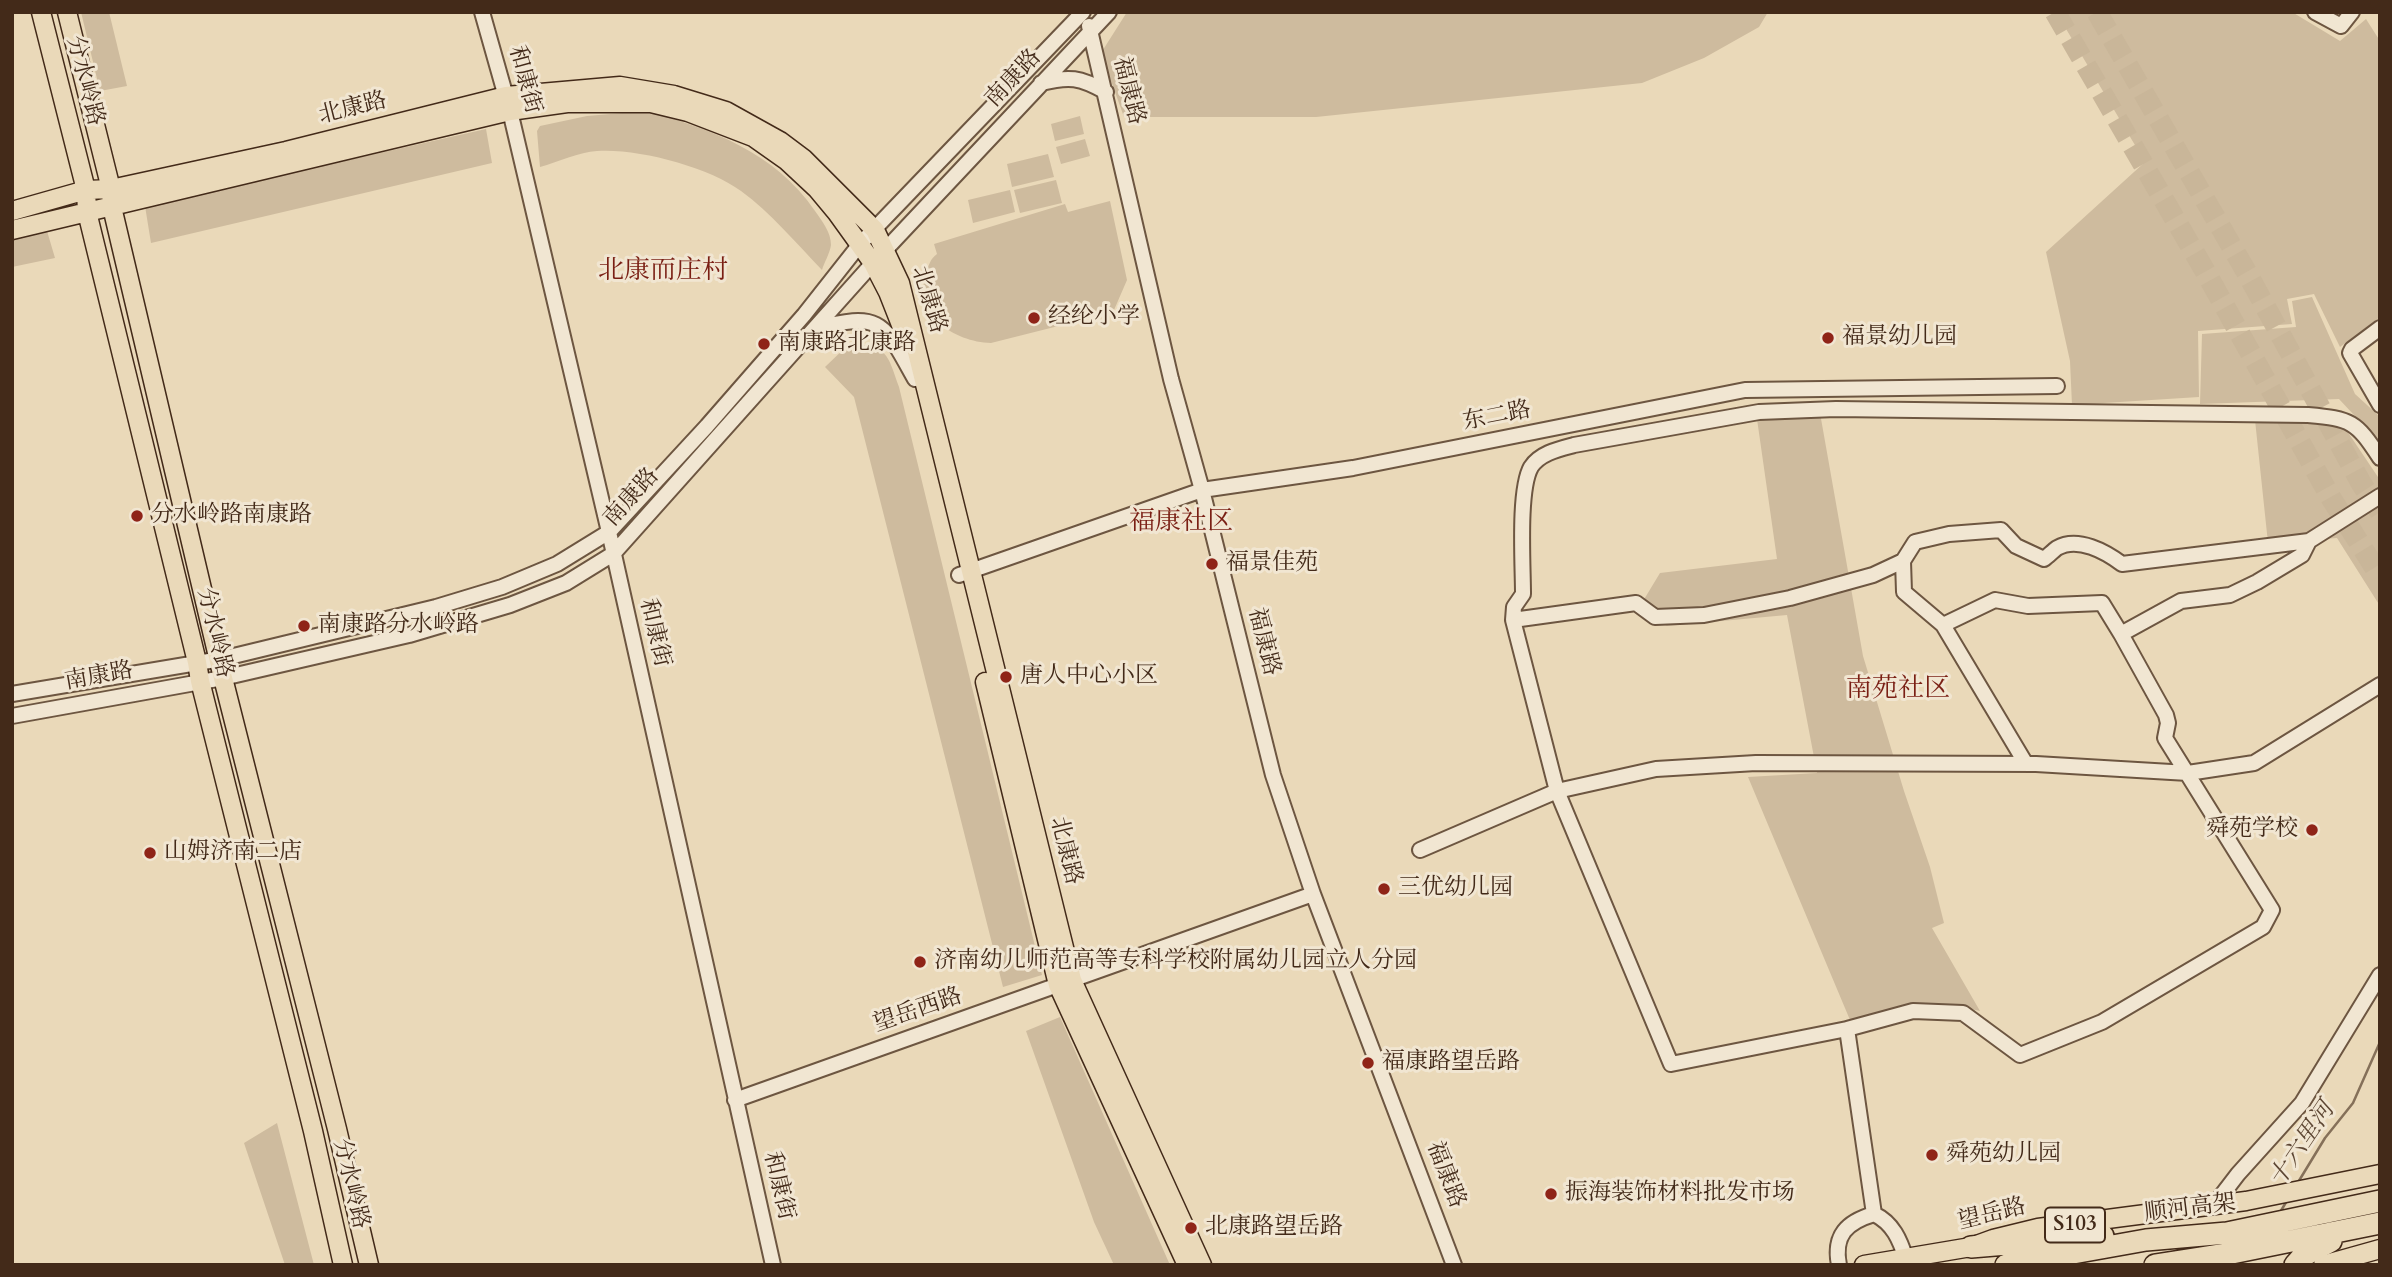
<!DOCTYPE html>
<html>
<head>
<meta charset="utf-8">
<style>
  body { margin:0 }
  #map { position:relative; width:2392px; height:1277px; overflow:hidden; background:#ead9b9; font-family:Cardo,serif }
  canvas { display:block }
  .frame { position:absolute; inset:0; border:14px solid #432a19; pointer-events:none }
</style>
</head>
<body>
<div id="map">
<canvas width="2392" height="1277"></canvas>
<div class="frame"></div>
</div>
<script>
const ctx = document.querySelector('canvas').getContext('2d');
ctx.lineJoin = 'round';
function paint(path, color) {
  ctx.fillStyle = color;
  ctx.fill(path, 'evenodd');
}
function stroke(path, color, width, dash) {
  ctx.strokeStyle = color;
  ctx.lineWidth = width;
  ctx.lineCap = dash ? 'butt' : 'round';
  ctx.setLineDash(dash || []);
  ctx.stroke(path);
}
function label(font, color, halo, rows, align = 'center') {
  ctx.font = font + ' Cardo,"Noto Serif SC",serif';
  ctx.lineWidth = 6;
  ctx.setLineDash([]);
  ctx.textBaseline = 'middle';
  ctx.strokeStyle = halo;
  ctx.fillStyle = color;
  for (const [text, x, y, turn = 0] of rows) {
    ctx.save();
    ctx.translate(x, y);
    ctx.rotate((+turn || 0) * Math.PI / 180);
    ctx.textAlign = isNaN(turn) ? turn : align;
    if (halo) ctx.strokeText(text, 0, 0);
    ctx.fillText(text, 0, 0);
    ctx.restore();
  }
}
const green = new Path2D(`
  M81,12H109L127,86L100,91Z
  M1127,12H1768L1759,27L1704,58L1642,83L1316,117H1124L1101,53Z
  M2056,12H2292L2340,41L2366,19L2380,41V317L2340,347L2314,294L2287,299L2292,324L2198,331L2199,397L2072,405L2070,361L2046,252L2145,162Z
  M646,111C711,129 775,152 815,211C822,221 831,232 831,245C830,253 824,263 822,270C796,243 771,213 741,191C709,167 637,148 597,151C579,152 558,162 540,167L537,131L540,126L587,116Z
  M1080,116L1084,134L1055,141L1051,124Z
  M486,129L492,163L151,243L145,206Z
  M1085,139L1090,156L1061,164L1056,147Z
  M1048,154L1054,177L1012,187L1007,164Z
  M1056,180L1062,203L1020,213L1014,190Z
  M1010,190L1015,212L973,223L968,200Z
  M1110,201L1127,280L1114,310L1102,315L991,343C954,342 912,314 926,273C929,265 930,259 937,254L934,244L1065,204L1068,212Z
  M47,231L55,258L12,267V239Z
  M2312,297L2355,394L2378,415L2380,414V447L2367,429L2339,399L2200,404L2202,334L2296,327L2292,301Z
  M849,344C888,346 887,353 899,387L1042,975L1003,987L854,397L825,367Z
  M1820,413L1863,656L1904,791L1930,867L1944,923L1932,928L1980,1011L1949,1004H1910L1850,1020L1748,777L1817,773L1787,615L1667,626L1637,611L1660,573L1777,559L1757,419Z
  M2255,420L2341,422L2380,480V606L2337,538L2268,543Z
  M1060,1017L1170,1265H1114L1094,1222L1026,1031Z
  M277,1123L314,1265H285L244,1143Z`);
const stream = new Path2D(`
  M2297,1184L2325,1138L2353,1103L2380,1042
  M2279,1214L2288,1199`);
const highwayTunnel = new Path2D(`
  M2055,12L2205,271L2331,498L2380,576
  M2097,12L2247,273L2361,483L2380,512`);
const minor = new Path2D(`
  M482,12L510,111L609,532L773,1265
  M2315,12L2341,26L2352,12
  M1089,26L1171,379L1202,490L1273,775L1313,894L1454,1265
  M1041,83C1069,76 1080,77 1106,92
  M2380,328L2352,349L2350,353L2380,405
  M816,329C882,310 884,324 915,379
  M1903,561L1904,592L1943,625L1995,600L2028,606L2102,603L2121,634L2181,601L2230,595L2257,582L2302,555L2309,541
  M959,575L1202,490L1353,468L1745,390L2057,386
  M1513,620L1514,607L1523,594C1523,565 1518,490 1531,467C1540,453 1559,449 1574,445L1759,412L1836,409L2308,415C2351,419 2356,421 2380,458
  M1943,625L2026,764
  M12,694L221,659L436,607L502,587L557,564L609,532L707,426L804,315L860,244L1083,12
  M12,716L223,678L409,635L510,605L566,583L613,554L873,263L1109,12
  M1420,850L1557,791L1513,620L1636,603L1655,617L1704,615L1790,598L1873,575L1903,561L1915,542L1949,534L2001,530L2016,546L2044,559C2048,556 2053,551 2057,548C2078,536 2106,552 2122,564L2309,541L2380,496
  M1847,1029L1913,1011L1963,1013L2020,1055L2102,1022L2263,927L2272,910L2165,738L2168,723L2166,715L2121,634
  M735,1100L1313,894
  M2215,1204L2238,1174L2302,1103L2380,975
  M1874,1214L1847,1029L1671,1064L1557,791L1656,769L1756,763L2036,764L2188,773L2254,763L2380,685
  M1839,1265C1833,1235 1847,1222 1874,1214C1893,1223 1900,1240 1906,1259`);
const major = new Path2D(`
  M41,12L86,190L87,212L197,662L200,681L313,1131L343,1265
  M67,12L111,189L112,207L223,678L337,1129L369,1265
  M12,211L86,190L111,189L286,151L506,96L620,86L674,95L726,111L780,141L804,159L875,230L900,283L1072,980L1202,1265
  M12,230L510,111L567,103H651L688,112L753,137L787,161L817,189L837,213L873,263L888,292L901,325
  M985,682L1058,985L1187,1265
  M1864,1265L1971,1247L1993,1239L2038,1228L2246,1201L2380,1174
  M2323,1265L2380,1249`);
const highway = new Path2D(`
  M1971,1247L2103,1236
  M2006,1265L2146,1240L2227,1233L2380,1201
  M2155,1265L2232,1253L2380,1223
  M2295,1265L2303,1256L2331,1241`);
const markers = [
  [1034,318,7,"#8f2418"],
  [1828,338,7,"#8f2418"],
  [764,344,7,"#8f2418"],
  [137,516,7,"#8f2418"],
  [1212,564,7,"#8f2418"],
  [304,626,7,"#8f2418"],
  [1006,677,7,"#8f2418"],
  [2312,830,7,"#8f2418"],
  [150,853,7,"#8f2418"],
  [1384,889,7,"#8f2418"],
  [920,962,7,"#8f2418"],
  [1368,1063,7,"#8f2418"],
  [1932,1155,7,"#8f2418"],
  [1551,1194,7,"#8f2418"],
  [1191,1228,7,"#8f2418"]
];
const shields = [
  [2075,1225,60]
];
const shieldNames = [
  ["S103",2075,1225]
];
const streetNames = [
  ["南康路",1014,79,-47],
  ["和康街",524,80,75],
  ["分水岭路",84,81,76],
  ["福康路",1128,91,76],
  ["北康路",353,109,-14],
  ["北康路",928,300,73],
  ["东二路",1497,417,-11],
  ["南康路",632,498,-48],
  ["分水岭路",214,633,77],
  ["和康街",654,633,77],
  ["福康路",1263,642,76],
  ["南康路",99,677,-10],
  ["北康路",1065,851,76],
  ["望岳西路",918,1011,-19],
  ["福康路",1445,1175,69],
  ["分水岭路",350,1184,77],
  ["和康街",778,1186,77],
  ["顺河高架",2190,1209,-7],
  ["望岳路",1992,1215,-14]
];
const poiNames = [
  ["经纶小学",1048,318],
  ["福景幼儿园",1842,338],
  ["南康路北康路",778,344],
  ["分水岭路南康路",151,516],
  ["福景佳苑",1226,564],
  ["南康路分水岭路",318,626],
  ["唐人中心小区",1020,677],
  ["舜苑学校",2298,830,"right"],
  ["山姆济南二店",164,853],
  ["三优幼儿园",1398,889],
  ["济南幼儿师范高等专科学校附属幼儿园立人分园",934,962],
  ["福康路望岳路",1382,1063],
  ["舜苑幼儿园",1946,1155],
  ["振海装饰材料批发市场",1565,1194],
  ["北康路望岳路",1205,1228]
];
const waterNames = [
  ["十六里河",2303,1145,-56]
];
const quarterNames = [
  ["北康而庄村",663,272],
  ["福康社区",1181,523],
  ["南苑社区",1898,690]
];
paint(green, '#cebb9e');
stroke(stream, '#857059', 2.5);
stroke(highwayTunnel, '#c9b699', 21, [21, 10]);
stroke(minor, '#6d5641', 18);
stroke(major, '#432a19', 21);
stroke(highway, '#432a19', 24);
stroke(minor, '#f1e6d2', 14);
stroke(major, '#ead9b9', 18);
stroke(highway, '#ead9b9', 21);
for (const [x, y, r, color] of markers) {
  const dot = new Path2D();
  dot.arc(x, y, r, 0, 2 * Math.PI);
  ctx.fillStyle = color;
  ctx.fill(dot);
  stroke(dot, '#f1e6d2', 2.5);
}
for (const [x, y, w] of shields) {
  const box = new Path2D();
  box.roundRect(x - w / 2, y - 17.5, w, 35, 5);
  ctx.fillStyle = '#f1e6d2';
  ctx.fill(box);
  stroke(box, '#432a19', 2);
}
label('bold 21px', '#432a19', null, shieldNames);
label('23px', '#432a19', '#f1e6d2', streetNames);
label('23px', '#432a19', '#f1e6d2', poiNames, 'left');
label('italic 24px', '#5e4734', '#f1e6d2', waterNames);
label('26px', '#7a1f14', '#f1e6d2', quarterNames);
</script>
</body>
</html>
